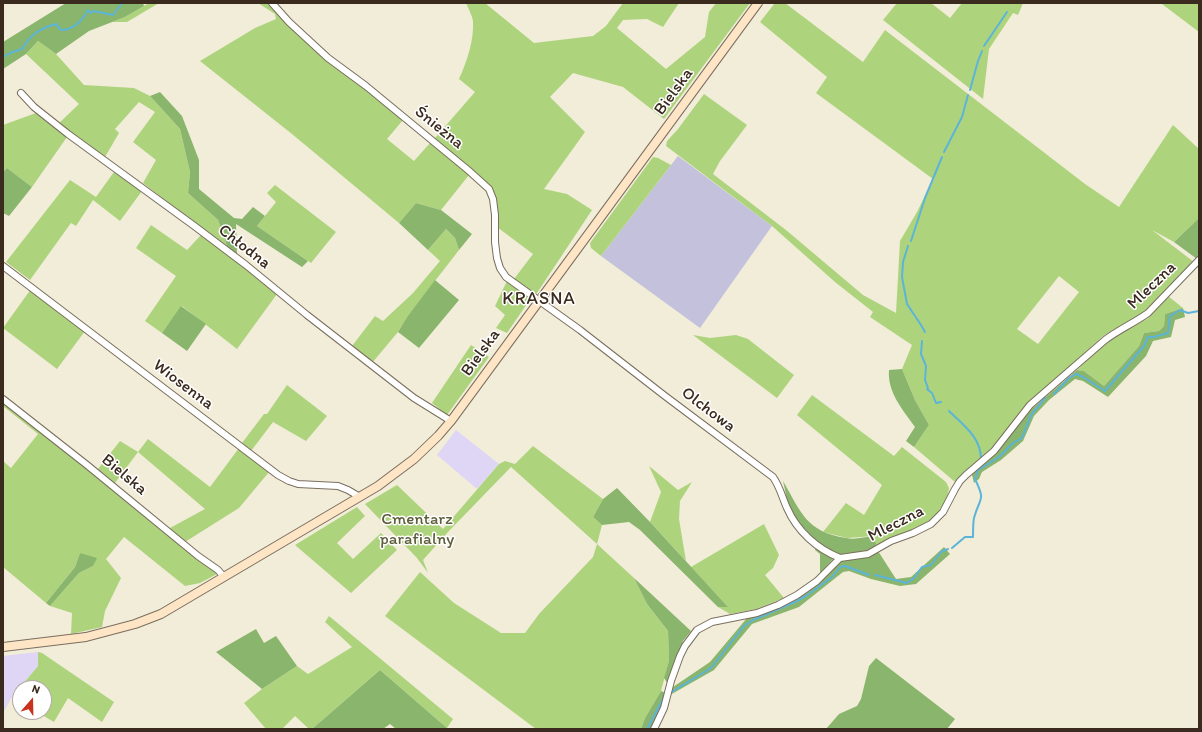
<!DOCTYPE html>
<html>
<head>
<meta charset="utf-8">
<style>
  body { margin:0 }
  #map { position:relative; width:1202px; height:732px; overflow:hidden; background:#f1edd9; font-family:Itim,sans-serif }
  canvas { display:block }
  .frame { position:absolute; inset:0; border:4px solid #3b2a1e; pointer-events:none }
  .north { position:absolute; left:12px; top:680px; width:40px; height:40px; box-sizing:border-box; background:#fff; border:1px solid #b1aaa5; border-radius:50%; rotate:20deg; font-size:11px; font-weight:700; line-height:16px; text-align:center; color:#3b2a1e }
  .north::after { content:''; display:block; margin:auto; width:14px; height:18px; background:#c8321e; clip-path:polygon(50% 0,100% 100%,50% 72%,0 100%) }
</style>
</head>
<body>
<div id="map">
<canvas width="1202" height="732"></canvas>
<div class="frame"></div>
<div class="north">N</div>
</div>
<script>
const ctx = document.querySelector('canvas').getContext('2d');
ctx.lineJoin = 'round';
function paint(path, color) {
  ctx.fillStyle = color;
  ctx.fill(path, 'evenodd');
}
function stroke(path, color, width, dash) {
  ctx.strokeStyle = color;
  ctx.lineWidth = width;
  ctx.lineCap = dash ? 'butt' : 'round';
  ctx.setLineDash(dash || []);
  ctx.stroke(path);
}
function label(font, color, halo, rows, align = 'center') {
  ctx.font = font + ' Itim,sans-serif';
  ctx.lineWidth = 3;
  ctx.setLineDash([]);
  ctx.textBaseline = 'middle';
  ctx.strokeStyle = halo;
  ctx.fillStyle = color;
  for (const [text, x, y, turn = 0] of rows) {
    ctx.save();
    ctx.translate(x, y);
    ctx.rotate((+turn || 0) * Math.PI / 180);
    ctx.textAlign = isNaN(turn) ? turn : align;
    if (halo) ctx.strokeText(text, 0, 0);
    ctx.fillText(text, 0, 0);
    ctx.restore();
  }
}
const built = new Path2D(`
  M456,430L499,464L477,489L437,455Z
  M38,652V666L12,697L3,713V656Z`);
const industrial = new Path2D(`
  M678,156L772,226L700,328L601,256Z`);
const green = new Path2D(`
  M149,3H159L127,22H112L125,17Z
  M258,3H269L299,36L403,120L387,139L414,161L430,143L469,175L441,210L416,203L399,223L292,134L200,61L255,28L276,19L275,14Z
  M466,3H485L534,43L593,36L606,26L623,3H679L663,27L647,19L623,20L617,28L666,69L705,37L709,12L716,3H750L664,119L623,87L573,73L550,97L585,132L544,189L567,194L592,210L535,296L514,279L533,254L497,227V207L491,186L435,138L475,92L459,79C467,61 474,41 473,21C472,15 468,8 466,3Z
  M775,3H785L863,62L885,30L1085,184L1119,207L1173,125L1199,149V218L1174,242L1152,230L1194,262L1147,311L1103,336L1021,410L992,450L966,470L955,482L914,447L929,425L915,400L902,369L912,345L870,317L873,312L835,282L772,226L666,146L667,141L678,129L704,94L747,125L720,161L713,174L786,230L863,295L896,313L900,241L917,212L933,179L816,93L827,77L760,22ZM1059,276L1079,292L1038,344L1017,329Z
  M897,3H931L950,18L962,3H1023L1018,15L1013,13L989,49L983,99L883,20Z
  M1162,3H1199V32L1162,4Z
  M38,41L56,54L84,85L134,88L150,96L180,129L190,172L188,193L218,220L228,249L143,183L156,160L133,142L155,112L139,102L115,129L119,133L105,157L58,124L79,104L26,54Z
  M36,113L67,137L32,187L7,168L3,172V125Z
  M653,157L658,158L671,165L601,256L591,248L590,243Z
  M114,172L142,191L120,221L93,200L76,226L71,223L30,280L6,262L70,180L96,197Z
  M275,185L336,232L311,263L257,226L276,202L267,193Z
  M151,225L187,250L202,234L277,294L237,349L182,306L162,333L145,321L176,276L136,248Z
  M446,229L455,238L459,250L407,317L398,332L372,363L352,346L375,316L383,321L413,293L440,261L428,250Z
  M507,281L531,298L507,333L496,328L505,315L495,306Z
  M31,289L85,331L57,369L3,328Z
  M1168,296L1183,308L1165,314L1164,326L1159,331L1144,333L1139,346L1104,386L1084,371L1077,370L1111,337L1147,319Z
  M693,335L710,338L736,335L748,339L794,375L777,398Z
  M471,345L489,357L447,415L432,403Z
  M287,385L327,416L306,441L273,422L251,451L242,443L264,414H267Z
  M812,395L894,456L902,447L946,482L949,488L947,499L934,518L916,531L877,547L874,536L847,538L823,532L846,503L864,515L882,485L797,415Z
  M3,401L84,464L83,466L217,574L200,583L185,586L124,537L106,559L121,578L105,611L102,627L71,634L72,613L50,606L79,573L93,566L80,553L75,567L46,603L3,567V461L11,468L38,434L3,406Z
  M148,439L210,487L239,448L269,472L239,508L185,542L170,528L205,509L138,452L115,483L98,469L120,441L138,452Z
  M533,446L603,499L593,517L602,525L597,544L634,578L647,604L668,631L669,661L661,691L645,718L641,729H536L385,616L420,572L454,603L501,633H525L539,614L593,557L597,544L511,467L448,532L423,560L428,573L417,558L365,504L397,485L443,529L499,464L505,461L515,464Z
  M649,466L678,490L692,482L680,501L679,519L686,561L650,522L661,492Z
  M357,507L365,516L337,543L353,559L381,533L397,550L351,593L295,545Z
  M764,524L779,555L773,568L765,575L784,598L756,609L730,614L718,607L727,606L691,567Z
  M329,616L453,719L447,728L380,670L312,729H309L295,716L282,729H266L244,703L262,689L297,666L308,674L352,647L325,622Z
  M38,652L42,653L114,702L102,722L68,698L54,722L37,712H44V688H20V702L12,697L38,666Z`);
const forest = new Path2D(`
  M66,3H143L144,6L125,17L89,31L56,54L38,41L26,54L3,69V42Z
  M160,92L182,116L199,160V189L234,218L242,219L253,207L265,216L257,226L308,261L302,267L236,224L237,254L228,249L218,220L188,193L190,172L180,129L150,96Z
  M7,168L32,187L9,216L3,213V172Z
  M416,203L441,210L472,234L459,250L455,238L446,229L428,250L399,223Z
  M1199,218V257L1197,259L1174,242Z
  M435,280L459,300L419,348L398,332L407,317Z
  M181,306L206,324L187,351L162,333Z
  M1183,308L1185,317L1175,320L1171,337L1153,341L1146,356L1108,397L1083,381L1075,379L1049,400L1034,416L1023,441L1001,460L982,472L979,479L974,483L972,475L974,470L996,454L1028,412L1077,370L1084,371L1104,386L1139,346L1144,333L1159,331L1164,326L1165,314Z
  M902,369L915,400L929,425L914,447L906,441L915,427C903,410 887,392 889,370Z
  M783,481C801,512 806,532 846,538C855,540 865,537 874,536L878,551L896,579L911,577L944,547L950,554L916,584L900,586L871,579L849,571L843,572L799,607L752,624L714,670L670,695L673,687L710,662L747,618L770,611L794,600L819,582L840,562L833,559L820,573V554L815,550L818,542C808,533 794,519 789,505C786,497 785,489 783,481Z
  M617,488L650,522L728,607H718L640,530L629,522L602,525L593,517L603,499Z
  M80,553L97,558L93,566L79,573L50,606L46,603L75,567Z
  M634,578L691,631L683,641L668,684L664,678L669,661L668,631L647,604Z
  M256,629L264,643L276,636L297,666L262,689L216,652Z
  M876,658L955,719L947,729H826L839,714L857,706L861,699L869,666Z
  M380,670L447,728L446,729H396L390,724L383,729H312Z
  M661,691L666,693L652,729H641L645,718Z`);
const stream = new Path2D(`
  M984,46L1007,12
  M3,57L10,53L22,49C30,35 40,28 56,24L61,30C74,30 82,21 88,10L91,13L94,11L113,15L122,3
  M970,90L978,61L982,51
  M944,152L962,117L968,95
  M911,241L925,198L942,157
  M908,246L903,262L902,277L907,304L921,325L925,332
  M922,341L921,354L926,366L925,380L928,388L927,389L932,393L936,403L941,402
  M1054,394L1069,378L1076,374L1083,377L1105,391L1144,346L1148,337H1154L1168,333L1170,316L1180,310L1188,313L1199,311
  M949,411C963,425 981,437 981,459
  M952,548L965,537H973C973,531 973,523 974,518C980,496 986,502 975,479L978,470L999,457L1013,443L1022,438L1031,415L1045,398
  M875,575L907,583L914,578L922,567L931,565L941,552L948,549
  M670,693L711,668L744,626L753,620L795,602L806,596L832,577L840,567L845,566L869,575
  M647,729L664,697`);
const street = new Path2D(`
  M272,3L289,22L328,58L366,86L468,170L489,189L493,199L495,215V242L497,258L500,268L506,277L580,330L665,396L773,477C780,487 782,497 787,508C797,531 817,549 840,558
  M21,93L34,107L68,134L193,225L246,265L307,315L414,398L451,421
  M3,266L278,475L289,481L298,484L338,486L348,490L360,497
  M3,399L87,465L198,556L218,570L224,577
  M654,729L664,708L671,681L680,656L685,646L697,630L712,622L757,613L778,605L797,595L817,581L840,558L868,554L891,541L913,533L931,524L943,512L955,489L960,481L966,475L994,451L1030,405L1105,340C1118,330 1134,323 1148,313L1199,260`);
const secondary = new Path2D(`
  M3,647L86,637L135,624L161,614L378,486L414,459L438,436L451,421L758,3`);
const streetNames = [
  ["Bielska",674,92,-54],
  ["Śnieżna",439,128,39],
  ["Chłodna",244,247,38],
  ["Mleczna",1152,286,-44],
  ["Bielska",481,353,-54],
  ["Wiosenna",183,385,37],
  ["Olchowa",708,410,37],
  ["Bielska",124,475,40],
  ["Mleczna",896,524,-27]
];
const parkNames = [
  ["Cmentarz",417,520],
  ["parafialny",417,540]
];
const neighbourhoodNames = [
  ["KRASNA",539,299]
];
paint(built, '#dfd5f5');
paint(industrial, '#c3c1db');
paint(green, '#aed37d');
paint(forest, '#8ab56c');
stroke(stream, '#5cb4d9', 2);
stroke(street, '#7b6e5f', 8);
stroke(secondary, '#7b6e5f', 10);
stroke(street, '#fff', 6);
stroke(secondary, '#fde5c5', 8);
label('17px', '#3b2a1e', '#fff', streetNames);
label('17px', '#5e5d3a', '#fff', parkNames);
ctx.letterSpacing = '1px';
label('18px', '#3b2a1e', '#fff', neighbourhoodNames);
ctx.letterSpacing = '0px';
</script>
</body>
</html>
